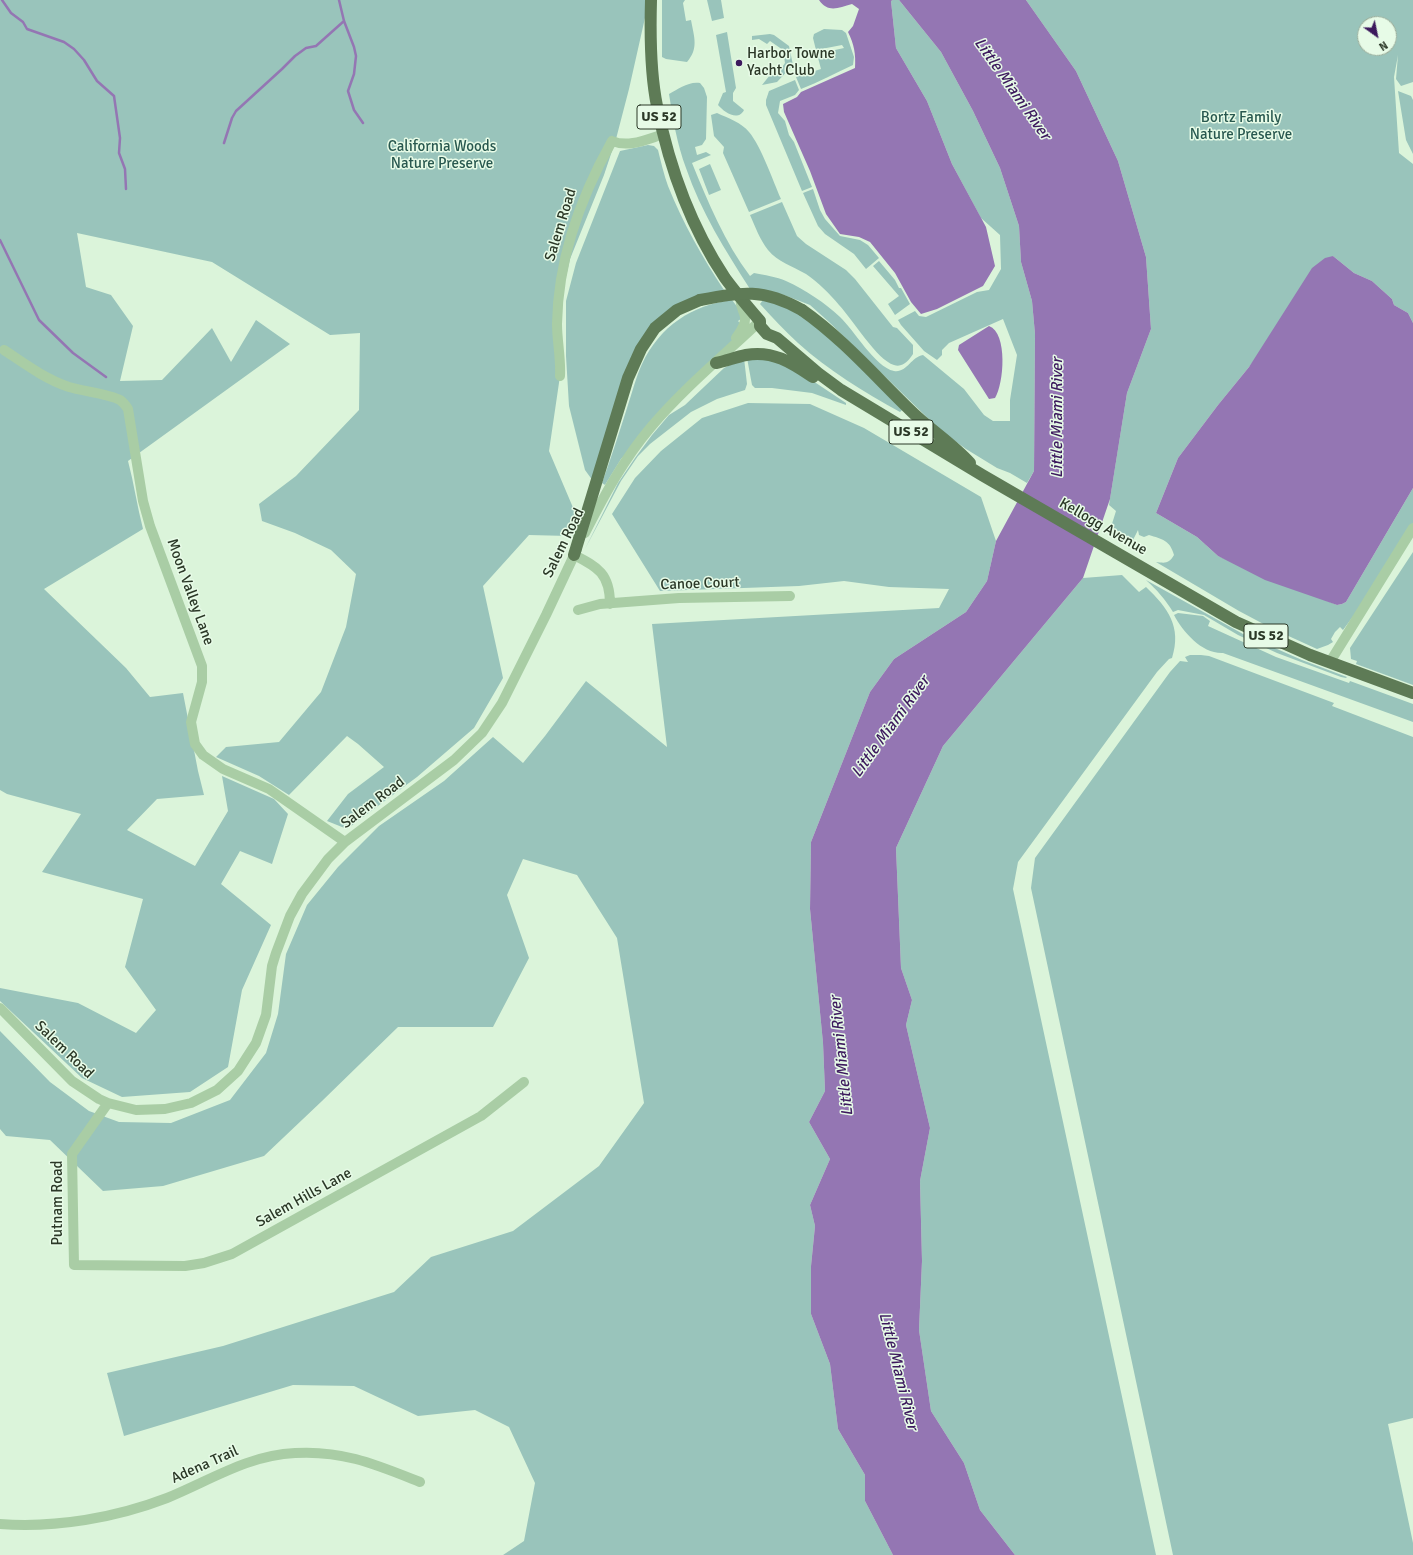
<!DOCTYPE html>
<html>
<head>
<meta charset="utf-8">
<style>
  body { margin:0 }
  #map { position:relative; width:1413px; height:1555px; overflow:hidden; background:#dbf4da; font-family:Signika,sans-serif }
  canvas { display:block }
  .north { position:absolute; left:1357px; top:16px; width:40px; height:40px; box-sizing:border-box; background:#e7fbe7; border:1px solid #9cad9a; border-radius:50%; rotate:147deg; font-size:11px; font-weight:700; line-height:16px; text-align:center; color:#2b3827 }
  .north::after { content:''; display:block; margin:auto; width:14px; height:18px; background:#3c195d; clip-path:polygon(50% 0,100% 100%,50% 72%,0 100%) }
</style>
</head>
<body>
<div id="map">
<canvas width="1413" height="1555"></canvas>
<div class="north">N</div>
</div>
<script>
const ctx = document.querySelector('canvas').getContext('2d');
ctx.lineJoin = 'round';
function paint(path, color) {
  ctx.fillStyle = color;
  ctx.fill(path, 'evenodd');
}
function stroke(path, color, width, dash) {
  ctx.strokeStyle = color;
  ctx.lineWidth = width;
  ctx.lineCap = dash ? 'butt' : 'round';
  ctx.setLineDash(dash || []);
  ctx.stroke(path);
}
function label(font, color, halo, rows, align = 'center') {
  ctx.font = font + ' Signika,sans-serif';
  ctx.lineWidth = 3;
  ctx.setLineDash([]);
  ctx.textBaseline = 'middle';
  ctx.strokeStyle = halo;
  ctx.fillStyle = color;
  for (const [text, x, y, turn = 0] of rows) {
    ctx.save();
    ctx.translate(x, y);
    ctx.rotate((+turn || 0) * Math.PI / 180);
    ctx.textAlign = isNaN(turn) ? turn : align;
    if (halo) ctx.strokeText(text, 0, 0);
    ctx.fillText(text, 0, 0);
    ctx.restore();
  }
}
const green = new Path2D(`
  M0,0H649L629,89L616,139L604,175L570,259L562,294L560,376L549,451L577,517L569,536L529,535L483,586L503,678L474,728L417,777L347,829L327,821L348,794L384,767L358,744L347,736L289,795L259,776L216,757L226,747L279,742L321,692L346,627L356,574L331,550L295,533L262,521L259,504L296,476L359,410L360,333L330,335L212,262L77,233L86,287L111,295L133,326L120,381L162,380L212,328L231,362L256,320L290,344L128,461C134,483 137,506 143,529L44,589L126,668L150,697L183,693L198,771L204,795L157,799L127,830L195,866L228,811L222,776L274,799L288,814L272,864L240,851L221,884L271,925L242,990L228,1067L190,1092L122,1097L82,1078L0,1001V988L78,1003L136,1033L156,1010L125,967L143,899L42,872L81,814L7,794L0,790Z
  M662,0H685L683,3L686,21L691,20C694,37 699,48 687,62L666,59L662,57Z
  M707,0H721L724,18L712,21Z
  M893,0H899L941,52L973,111L1000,168L1019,226L1021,262L1032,301L1035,334L1034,471L1027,483L1010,473L997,468L966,449L940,430L829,322L810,305L784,295L750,289C725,250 701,212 686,168C677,144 673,119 669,94C678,89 689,81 700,83L704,88L707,97L706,139L702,145L695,147L697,155L706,152L711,155L692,163C708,202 725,243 750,276L754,273C764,275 777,277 786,281C806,290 825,303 840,317C854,330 875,367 894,371C907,373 911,357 923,355L964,389L984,415L993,421H1010V400L1017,355L1003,319L949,343L942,350V355L937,360L924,351L901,325L898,320L915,311L919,316L926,317L977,292L989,290L1001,269L1000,235L981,218L952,164L927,101L896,48L891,1Z
  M1026,0H1413V82L1401,86L1396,79L1398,55L1394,77L1399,153L1413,164V323L1408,313L1394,305L1392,299L1372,281L1354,273L1333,256L1249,367L1218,405L1178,458L1156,513L1197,537L1218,556L1337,605L1342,604L1346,602L1413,488V523L1366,599L1343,630L1340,627L1335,632L1331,639L1333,642L1328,645L1317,649L1271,628L1239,611L1156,562C1165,563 1169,564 1174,555C1170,540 1162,539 1149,535L1144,537L1139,535L1138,530L1133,540L1111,527L1116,511L1109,505L1127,393L1151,329L1146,257L1118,161L1076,71ZM1365,24H1389V48H1365Z
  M824,29L842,30L846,33L854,57L853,65C835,73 819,82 801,89L796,77L821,69L817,54L844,48L842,45L816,50L813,38L814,34Z
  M727,32L736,88L733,93V101L744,110C738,122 724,112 718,105L723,93L726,92L716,35Z
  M770,34L774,35L789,46L793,65L777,82L762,85L770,75L778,73L785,63L783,50L770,41L767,44L759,39L752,40V36Z
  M795,80L799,90L795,95L780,101L778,113L785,121L789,135L794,142L812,187L802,191L766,105V100L769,91Z
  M1398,91L1411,96L1413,100V154L1406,140Z
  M717,113C728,118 742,123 749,132C761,146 773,181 781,199L749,212L723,153L724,147L714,136L711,115Z
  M648,145L654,146L658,150C661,162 664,175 668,186C683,223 702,257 724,290L649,332L593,481L585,470L569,406L566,356V301L576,263L620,151Z
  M710,164L721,190L709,195L699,169Z
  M813,189L820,210L825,219L840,236L860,240L868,245L879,258L866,269L854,254L825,234L818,226L803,193Z
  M782,202L797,236L806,244L846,270L855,279L893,327L897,328L913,345V354C909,360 903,368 894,365C877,360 853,320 839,305C830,294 818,282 806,274C792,266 778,262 768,250C760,240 755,226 750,215Z
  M879,261L895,280L899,288H901L910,304L895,315L888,304L899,296L873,266Z
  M732,300L739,309L741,319L738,321L741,324L735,338L621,459L605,485L602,483C611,458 619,433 627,408C632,393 636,377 642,364C660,326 692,305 732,300Z
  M763,300L778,304L815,322L903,409L900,412C864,392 829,371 798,343C785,331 772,317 760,304Z
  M756,356L789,365L846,403V405L812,393L772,388H755L752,385L747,358Z
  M744,358L747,384L745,390L717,399L691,412L650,444L638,456L621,481L585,549L618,483L635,458L652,435L669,415L685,405L724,368Z
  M748,403L810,404L864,428L981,497L996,541L987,581L966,612L894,659L870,692L811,842L810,909L823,1043L825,1091L809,1122L830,1159L810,1205L815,1226L811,1266V1314L830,1364L838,1429L865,1475V1501L893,1555H503L524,1541L535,1483L509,1427L475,1410L418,1416L354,1386L293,1385L124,1436L107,1373L223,1346L394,1292L431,1257L513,1231L599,1166L644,1103L617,938L577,875L523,859L507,895L529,958L493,1027H398L322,1101L264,1156L163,1186L103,1191L50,1140L6,1136L0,1129V1031L50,1082L89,1111L119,1122L171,1123L230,1100L266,1053L278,1014L286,954L307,905L338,867L379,826L444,781L493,737L523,763L545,736L586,681L667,747L652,624L939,608L949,589L889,587L844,581L799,586L660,591L612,514L635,478L661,451L702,418Z
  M1413,552V685L1356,664L1357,661L1351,659L1350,648Z
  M1122,575L1139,592L1146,587C1168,608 1182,627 1172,658L1169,659L1157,672L1018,862L1013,889L1156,1555H1015L980,1510L964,1463L931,1411L919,1330L922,1261L920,1181L930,1128L906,1025L912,1000L901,968L896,848L943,746L1083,578Z
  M1146,580L1243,634L1302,660L1347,677L1346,678L1341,677L1277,653L1238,635L1204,615L1178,610L1173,612C1165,599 1157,590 1146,580Z
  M1178,613L1203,616L1210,621L1208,626L1276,657L1349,683L1350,681L1413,704V722L1223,653C1202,654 1183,632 1174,615Z
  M1190,655H1201L1209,656L1334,703L1332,706L1413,737V1418L1388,1424L1413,1543V1555H1173L1031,888L1035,858L1170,672L1180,661L1188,662L1185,657Z`);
const water = new Path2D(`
  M819,0H893L891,1L896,48L927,101L952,164L986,227L995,266L983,286L937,309L921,314L911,302L895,273L870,242L859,237L840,234L826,214L810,171L784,112L783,104L797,97L801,92L855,68C856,54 854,44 848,32L853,26L859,9L852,4C838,8 828,13 819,0Z
  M899,0H1026L1076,71L1118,161L1146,257L1151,329L1127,393L1110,499L1083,578L943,746L896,848L901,968L912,1000L906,1025L930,1128L920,1181L922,1261L919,1330L931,1411L964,1463L980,1510L1015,1555H893L865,1501V1475L838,1429L830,1364L811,1314V1266L815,1226L810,1205L830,1159L809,1122L825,1091L823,1043L810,909L811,842L870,692L894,659L966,612L987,581L996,541L1034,471L1035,334L1032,301L1021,262L1019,226L1000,168L973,111L941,52Z
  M1333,256L1354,273L1372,281L1392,299L1394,305L1408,313L1413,323V488L1346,602L1342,604L1337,605L1265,580L1218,556L1197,537L1156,513L1178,458L1218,405L1249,367L1312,268L1325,258Z
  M989,326C1008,333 1004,384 995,398L989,399L958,350L959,345Z`);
const stream = new Path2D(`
  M2,0L11,13L23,22L27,29L64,42L74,49L84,60L97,81L114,96L120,138L119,153L125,169L126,189
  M339,0L344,21L354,47L356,56L354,74L348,91L354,110L363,123
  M224,143L232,118L236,111L282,69L295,56L306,48L316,46L344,21
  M0,240L39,320L73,353L106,377`);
const minor = new Path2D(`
  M736,338C740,332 746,325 745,317C744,310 739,306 741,298
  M4,350C25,364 45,379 69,387C82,391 110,394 120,400C123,402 126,406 128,409L143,501L150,526L202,666V682L191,722L195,744L203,755L223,769L269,789L345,842
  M560,376C561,358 557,341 557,324C558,259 580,198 612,141C629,148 647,139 664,134
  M585,533C604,496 623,460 651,427C683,389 723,356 760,321
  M574,555C598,567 610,574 610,604
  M578,610L600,604L679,598L790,596
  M1330,662L1413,528
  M0,1008L72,1081L99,1099L108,1103L136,1110L165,1109L191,1103L217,1090L238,1071L256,1043L266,1015L272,966L276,953L290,916L302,894L328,859L345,842L454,760L482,733L502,703L546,615L577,549
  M108,1103L72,1154L74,1265L185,1266L204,1263L232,1254L481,1116L524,1082
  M0,1524C56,1528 115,1518 167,1498C209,1481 248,1455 295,1453C343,1450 377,1465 420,1482`);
const major = new Path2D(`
  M651,0C650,35 650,72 657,106C669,166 691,227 725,278C736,293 748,307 760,321V326L767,334L777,338L818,373L841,390L982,475L1236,622L1310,655L1413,693
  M802,310C842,338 875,376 910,410C929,429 952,443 970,463
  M716,363C726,361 736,357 746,355C773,350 792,363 813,377
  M574,555L628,378L641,349L655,328L677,310L700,300`);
const majorBridge = new Path2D(`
  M700,300C742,292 763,288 802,310`);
const markers = [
  [739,63,4,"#3c195d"]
];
const shields = [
  [659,117,44],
  [911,432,44],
  [1266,636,44]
];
const shieldNames = [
  ["US 52",659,117],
  ["US 52",911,432],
  ["US 52",1266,636]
];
const poiNames = [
  ["Harbor Towne",747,54],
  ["Yacht Club",747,71]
];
const parkNames = [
  ["Bortz Family",1241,118],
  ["Nature Preserve",1241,135],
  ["California Woods",442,147],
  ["Nature Preserve",442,164]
];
const streetNames = [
  ["Salem Road",561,225,-73],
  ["Kellogg Avenue",1103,527,30],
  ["Salem Road",564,543,-64],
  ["Canoe Court",700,584,-2],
  ["Moon Valley Lane",190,592,70],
  ["Salem Road",373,803,-37],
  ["Salem Road",64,1050,44],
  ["Salem Hills Lane",304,1198,-29],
  ["Putnam Road",58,1203,-90],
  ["Adena Trail",205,1465,-24]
];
const waterNames = [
  ["Little Miami River",1012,89,55],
  ["Little Miami River",1058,418,-90],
  ["Little Miami River",891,727,-54],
  ["Little Miami River",842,1056,-96],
  ["Little Miami River",898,1371,76]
];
paint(green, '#99c4bb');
paint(water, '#9476b3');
stroke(stream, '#9476b3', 2.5);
stroke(minor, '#a9cda5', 10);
stroke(major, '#5e7b56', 12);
stroke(majorBridge, '#5e7b56', 12);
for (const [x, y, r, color] of markers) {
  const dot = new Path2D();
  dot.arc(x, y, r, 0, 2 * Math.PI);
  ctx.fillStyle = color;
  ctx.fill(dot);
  stroke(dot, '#e7fbe7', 1.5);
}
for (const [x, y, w] of shields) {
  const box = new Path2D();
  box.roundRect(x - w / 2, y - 12, w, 24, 3);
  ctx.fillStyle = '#e7fbe7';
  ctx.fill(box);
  stroke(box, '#2b3827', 1);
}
label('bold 14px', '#2b3827', null, shieldNames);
label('15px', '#2b3827', '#e7fbe7', poiNames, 'left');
label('15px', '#28584f', '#e7fbe7', parkNames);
label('15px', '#2b3827', '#e7fbe7', streetNames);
label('italic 16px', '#3c195d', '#e7fbe7', waterNames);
</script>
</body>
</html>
